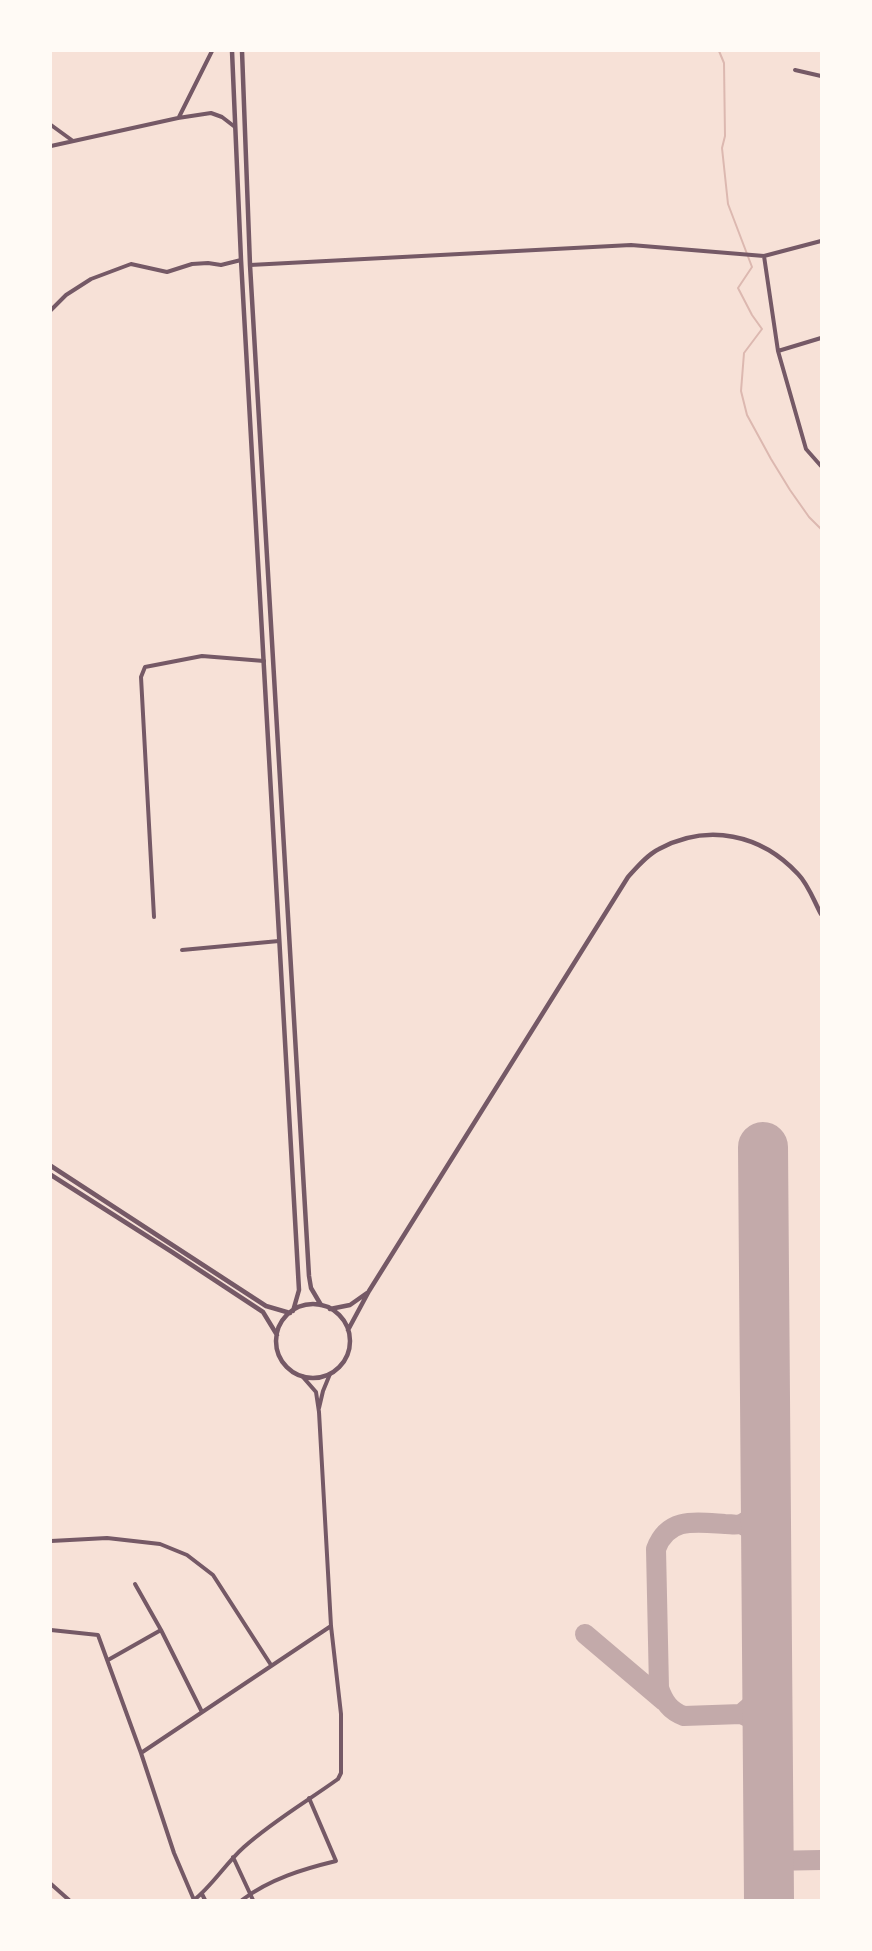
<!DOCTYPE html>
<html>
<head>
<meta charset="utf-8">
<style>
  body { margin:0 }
  #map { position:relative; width:872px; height:1951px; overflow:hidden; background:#f7e1d7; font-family:"Roboto Condensed",sans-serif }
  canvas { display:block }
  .frame { position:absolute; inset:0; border:52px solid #fffaf5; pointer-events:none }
</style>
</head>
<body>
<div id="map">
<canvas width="872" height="1951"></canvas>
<div class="frame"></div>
</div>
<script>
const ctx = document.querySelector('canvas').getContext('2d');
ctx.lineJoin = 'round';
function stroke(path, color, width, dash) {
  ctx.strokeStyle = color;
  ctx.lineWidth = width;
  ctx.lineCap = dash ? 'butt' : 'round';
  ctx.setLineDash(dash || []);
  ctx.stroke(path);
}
const stream = new Path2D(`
  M719,51L724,63L725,136L722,148L728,204L752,267L738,288L752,315L762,329L744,353L741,391L747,415L771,459L790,490L809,517L821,529`);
const taxiway = new Path2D(`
  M766,1499C760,1508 754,1518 743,1523C738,1526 731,1524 725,1524C695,1522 668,1517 656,1549L659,1688C664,1702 670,1711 684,1716L741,1714L754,1720L767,1734
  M741,1524C754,1530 759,1538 766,1549
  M585,1634L664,1701
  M741,1714L756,1701L767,1684
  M769,1861L821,1860`);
const runway = new Path2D(`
  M763,1147L769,1900`);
const minor = new Path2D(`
  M795,70L821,76
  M179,117L212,51
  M51,125L73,141
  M51,146L178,118L211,113L222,117L235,127
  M764,256L778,351L806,449L821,466
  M250,265L631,245L764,256L821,241
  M51,310L66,295L91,279L131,264L167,272L192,264L208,263L221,265L241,260
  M778,351L821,338
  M154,917L141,677L145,667L202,656L264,661
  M182,950L279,941
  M319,1408L323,1391L330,1374
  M51,1541L107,1538L160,1544L187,1555L213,1575L271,1665
  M135,1584L161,1630L202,1712
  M51,1630L98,1635L141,1753L174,1853L194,1900
  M108,1660L161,1630
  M141,1753L331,1626
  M233,1857L253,1900
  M51,1884L69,1900
  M202,1894L205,1900
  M194,1900C212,1886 226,1863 244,1847C273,1821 306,1802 338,1779L341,1773V1714L331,1626L319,1412L316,1392L302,1376
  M242,1900C270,1879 303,1869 336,1861L309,1798`);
const tertiary = new Path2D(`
  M232,51L241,260L299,1290L293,1311
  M242,51L250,265L309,1276L311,1288L321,1305
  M51,1166L266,1306L290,1313
  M51,1175L172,1252L263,1312L277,1335
  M276 1341a37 37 0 1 1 74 0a37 37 0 1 1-74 0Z
  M330,1309L350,1305L367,1293
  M348,1330L369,1291L628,877C637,867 647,855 659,849C708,823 761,834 798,874C808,884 814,901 821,914`);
stroke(stream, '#dcb8b0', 2);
stroke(taxiway, '#c3aaaa', 20);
stroke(runway, '#c3aaaa', 50);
stroke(minor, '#755966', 4);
stroke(tertiary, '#755966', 4.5);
</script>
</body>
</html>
